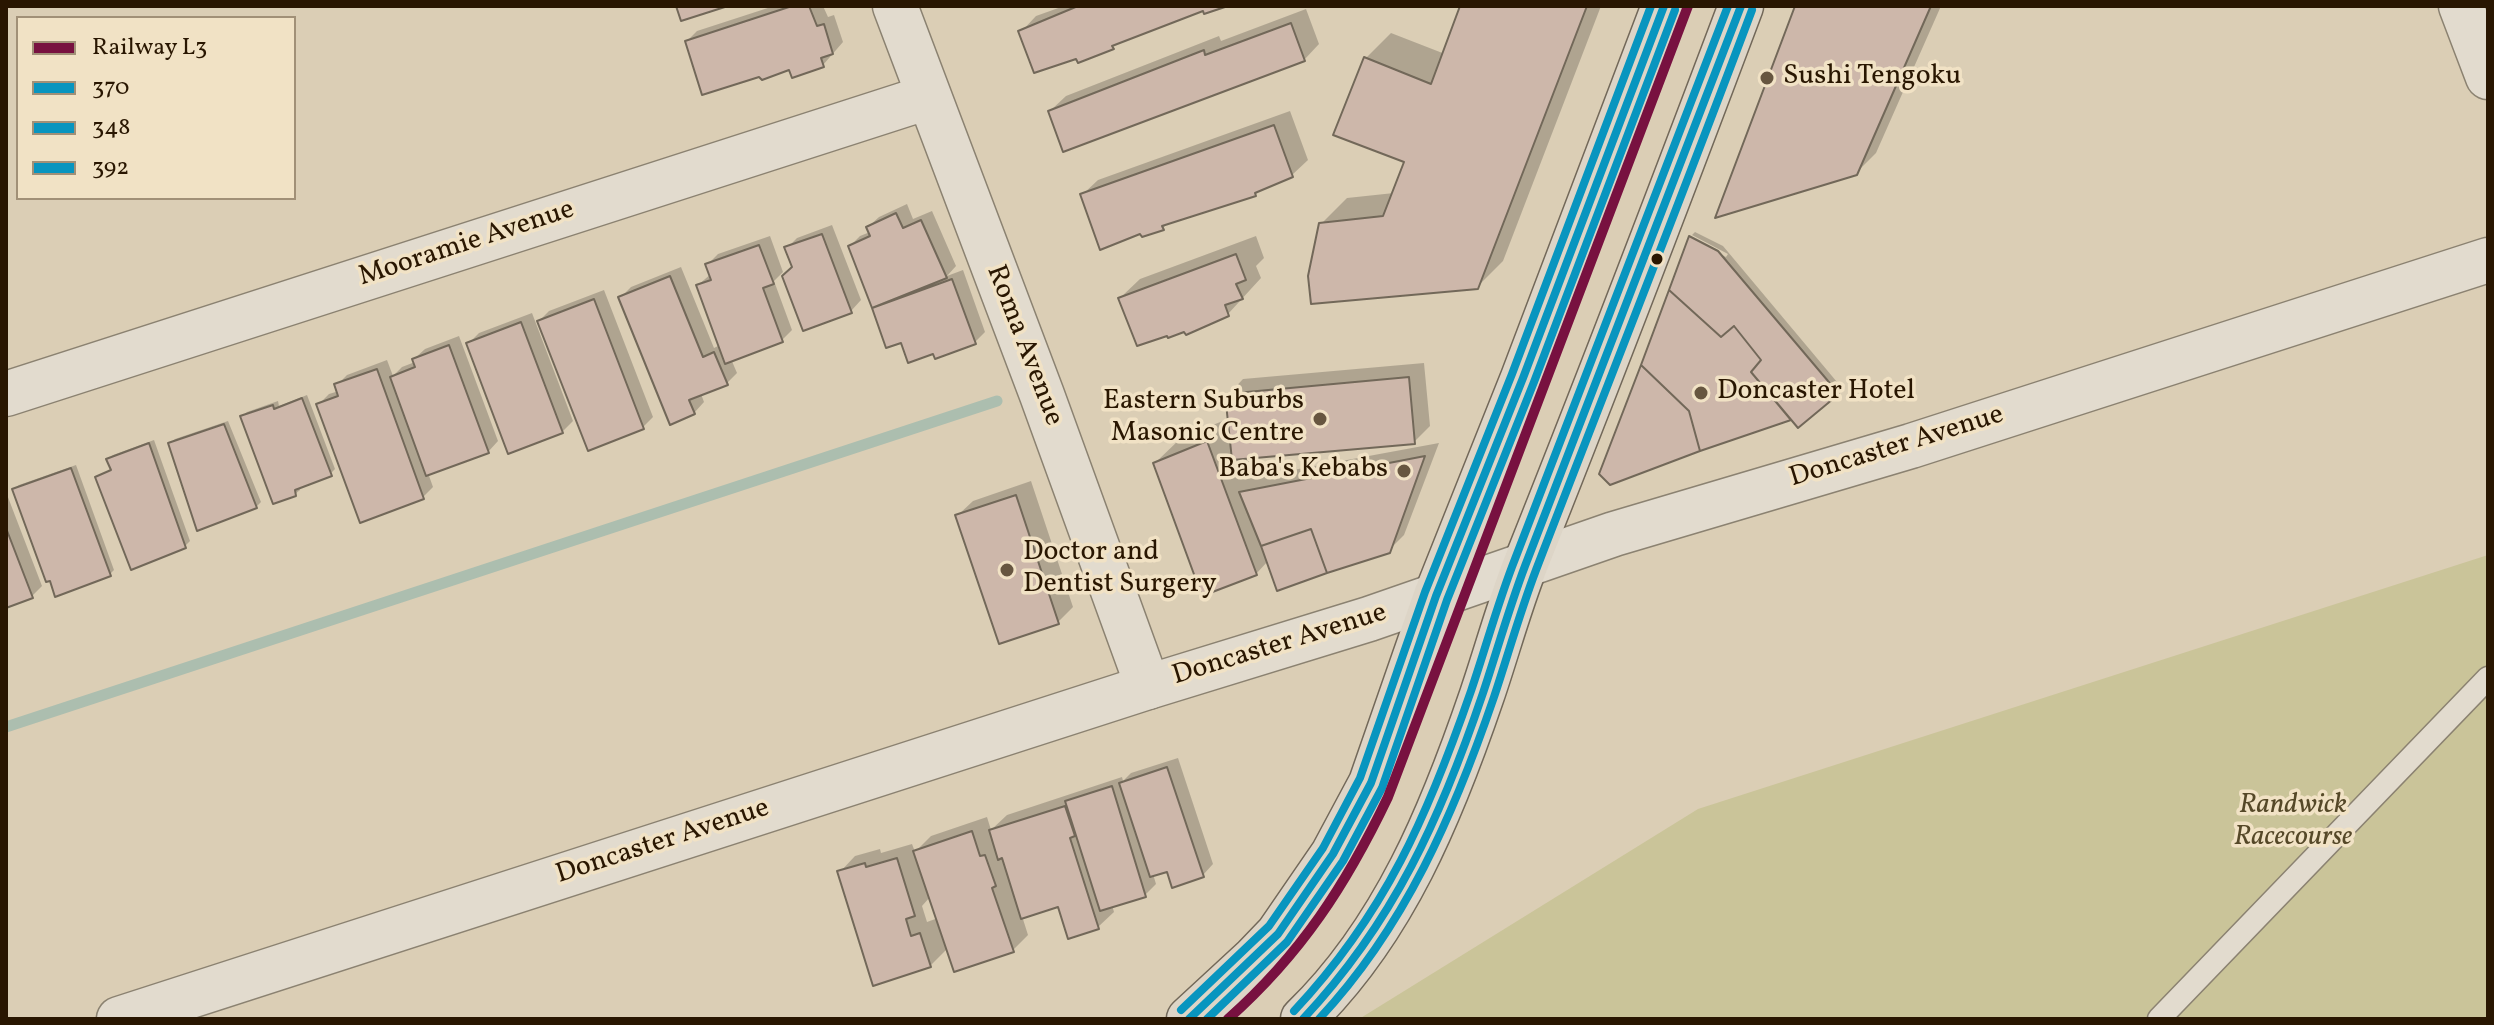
<!DOCTYPE html>
<html>
<head>
<meta charset="utf-8">
<style>
  body { margin:0 }
  #map { position:relative; width:2494px; height:1025px; overflow:hidden; background:#dbceb5; font-family:Vollkorn,serif }
  canvas { display:block }
  .frame { position:absolute; inset:0; border:8px solid #291601; pointer-events:none }
  .legend { position:absolute; left:16px; top:16px; width:280px; height:184px; box-sizing:border-box; background:#f1e2c5; border:2px solid #a19077; margin:0; padding:10px 14px; list-style:none; font-size:24px; color:#291601 }
  .legend li { display:flex; align-items:center; gap:16px; height:40px }
  .legend b { width:40px; border:2px solid #a19077 }
</style>
</head>
<body>
<div id="map">
<canvas width="2494" height="1025"></canvas>
<div class="frame"></div>
<ul class="legend">
<li><b style="height:10px;background:#781140"></b>Railway L3</li>
<li><b style="height:10px;background:#0895bf"></b>370</li>
<li><b style="height:10px;background:#0895bf"></b>348</li>
<li><b style="height:10px;background:#0895bf"></b>392</li>
</ul>
</div>
<script>
const ctx = document.querySelector('canvas').getContext('2d');
ctx.lineJoin = 'round';
function paint(path, color) {
  ctx.fillStyle = color;
  ctx.fill(path, 'evenodd');
}
function stroke(path, color, width, dash) {
  ctx.strokeStyle = color;
  ctx.lineWidth = width;
  ctx.lineCap = dash ? 'butt' : 'round';
  ctx.setLineDash(dash || []);
  ctx.stroke(path);
}
function label(font, color, halo, rows, align = 'center') {
  ctx.font = font + ' Vollkorn,serif';
  ctx.lineWidth = 7;
  ctx.setLineDash([]);
  ctx.textBaseline = 'middle';
  ctx.strokeStyle = halo;
  ctx.fillStyle = color;
  for (const [text, x, y, turn = 0] of rows) {
    ctx.save();
    ctx.translate(x, y);
    ctx.rotate((+turn || 0) * Math.PI / 180);
    ctx.textAlign = isNaN(turn) ? turn : align;
    if (halo) ctx.strokeText(text, 0, 0);
    ctx.fillText(text, 0, 0);
    ctx.restore();
  }
}
const green = new Path2D(`
  M2488,555V1019H1359L1698,809Z`);
const shadow = new Path2D(`
  M774,6H823L828,17L834,15L843,42L823,65L791,67L687,41L697,31Z
  M1064,6H1222L1204,8L1119,41L1113,47L1021,32L1036,16Z
  M1462,6H1601L1503,261L1477,287L1321,224L1347,198L1394,193L1407,161L1366,58L1391,33L1445,54Z
  M1797,6H1941L1876,153L1856,173Z
  M1306,9L1319,44L1304,60L1050,111L1066,96L1219,36L1221,41Z
  M1290,111L1308,160L1292,175L1262,188L1255,195L1169,222L1163,228L1143,235L1082,195L1098,180Z
  M907,204L913,219L932,211L956,266L947,276L963,270L985,332L975,342L935,351L903,340L887,346L850,246L860,236L870,232L868,227L879,217Z
  M832,225L861,300L851,311L794,267L787,248L797,238Z
  M1695,232L1723,246L1842,388L1790,419L1699,449L1690,238L1726,257L1728,254L1692,235Z
  M770,236L783,272L774,281L792,330L782,340L731,359L737,373L727,383L701,394L704,402L694,413L620,298L631,287L681,267L714,348L720,345L698,285L711,274L707,265L718,254Z
  M1256,236L1264,258L1256,266L1261,278L1228,314L1120,298L1140,279Z
  M604,290L653,417L643,427L539,321L549,311Z
  M532,313L573,421L562,432L469,343L479,333Z
  M459,336L498,441L488,452L428,473L433,487L423,497L318,405L329,394L339,391L337,385L347,375L387,360L393,376L402,367L415,362L414,359L425,349Z
  M1424,363L1430,426L1414,442L1248,457L1255,477L1439,443L1404,535L1388,551L1268,561L1256,574L1155,463L1181,438L1230,418L1228,395L1243,379Z
  M307,395L335,469L330,474L299,486L300,490L295,494L243,416L247,412L278,401L279,406Z
  M228,421L261,502L256,507L170,444L175,439Z
  M154,440L190,541L185,546L98,478L112,469L108,459L113,455Z
  M76,465L114,570L110,574L14,489L19,485Z
  M1031,481L1073,607L1058,622L957,516L973,501Z
  M6,492L42,586L32,596L6,606Z
  M1178,758L1213,864L1203,875L1168,869L1153,874L1156,884L1145,895L1112,905L1114,912L1098,927L1059,905L1022,916L1028,935L1013,950L948,948L930,966L840,872L855,856L880,849L881,853L912,844L915,852L931,836L987,817L991,830L1007,815L1122,777L1123,781L1131,773ZM930,897L938,918L927,922L922,906Z`);
const stream = new Path2D(`
  M6,727L997,401`);
const building = new Path2D(`
  M676,6H728L681,21Z
  M792,6H809L817,26L824,24L833,54L821,58L824,67L792,78L789,70L762,80L759,77L702,95L685,41Z
  M1078,6H1228L1204,14L1203,11L1112,46L1114,49L1078,63L1076,59L1034,73L1018,31Z
  M1460,6H1587L1478,289L1311,304L1308,276L1319,223L1383,216L1404,162L1333,135L1364,57L1431,84Z
  M1795,6H1931L1857,175L1715,218Z
  M1291,23L1305,61L1063,152L1048,111L1204,50L1205,55Z
  M1274,125L1293,177L1255,193L1256,196L1162,226L1164,230L1142,237L1140,234L1100,250L1080,194Z
  M896,213L903,228L921,220L947,278L872,308L848,246L870,236L866,227Z
  M822,234L852,313L803,331L782,276L792,267L784,247Z
  M1689,236L1718,251L1839,394L1798,428L1751,372L1761,360L1734,326L1721,337L1669,290Z
  M759,245L774,284L763,288L783,342L725,364L696,285L711,280L705,264Z
  M1236,254L1246,280L1236,284L1243,299L1225,305L1229,316L1186,335L1184,332L1168,338L1167,336L1137,346L1118,298Z
  M670,276L703,357L714,352L728,385L689,400L695,414L670,425L618,297Z
  M952,279L976,344L935,359L933,354L908,363L901,343L886,348L872,308Z
  M1669,290L1721,337L1734,326L1761,360L1751,372L1791,420L1700,451L1689,411L1641,365Z
  M594,299L644,429L588,451L537,321Z
  M521,322L563,433L508,454L466,343Z
  M449,345L489,453L426,476L390,377L415,367L412,359Z
  M1641,365L1689,411L1700,451L1610,485L1599,474Z
  M377,369L424,499L360,523L316,404L338,396L334,384Z
  M1409,377L1415,444L1232,460L1225,394Z
  M302,398L332,476L295,490L296,496L273,504L240,416L273,405L274,409Z
  M224,424L257,508L197,531L168,443Z
  M1207,441L1257,575L1202,596L1153,463Z
  M149,443L186,548L131,570L95,477L111,470L106,459Z
  M1425,456L1390,553L1327,573L1311,529L1261,546L1239,492Z
  M71,468L111,576L55,597L50,581L46,582L12,489Z
  M1016,495L1059,624L999,644L955,515Z
  M6,528L33,598L6,608Z
  M1311,529L1327,573L1277,591L1261,546Z
  M1167,767L1204,877L1172,888L1167,872L1150,877L1119,783Z
  M1112,786L1146,897L1100,911L1065,801Z
  M1065,806L1075,836L1070,838L1099,929L1068,939L1058,907L1021,919L1002,858L998,860L989,830Z
  M972,831L980,856L985,855L996,886L992,888L1014,952L954,972L913,851Z
  M897,858L915,916L906,919L911,936L920,933L931,967L873,986L837,871L865,863L866,867Z`);
const service = new Path2D(`
  M2159,1019L2488,678`);
const minor = new Path2D(`
  M895,6L1042,395L1148,687
  M2461,6L2488,77
  M6,394L928,97`);
const tertiary = new Path2D(`
  M119,1019L1148,687L1369,619L1614,534L1911,446L2488,260`);
const primary = new Path2D(`
  M1189,1019L1254,959L1278,934L1333,854L1371,783L1436,596L1523,378L1664,6
  M1303,1019C1394,931 1442,812 1482,695C1497,651 1509,606 1526,563C1600,378 1671,192 1741,6`);
const bus1 = new Path2D(`
  M1189,1019L1278,934L1333,854L1371,783L1436,596L1523,378L1664,6
  M1303,1019C1394,922 1441,817 1483,693C1497,651 1509,608 1525,566C1596,379 1670,193 1741,6`);
const bus2 = new Path2D(`
  M1207,1019L1287,942L1343,861L1382,788L1447,600L1534,382L1675,10
  M1319,1019C1405,927 1454,814 1494,697C1508,655 1520,612 1536,570C1608,383 1682,197 1752,10`);
const bus3 = new Path2D(`
  M1181,1010L1269,926L1323,848L1360,778L1425,592L1512,374L1651,6
  M1294,1011C1385,914 1428,815 1471,691C1486,647 1498,602 1515,559C1586,375 1658,191 1728,6`);
const rail1 = new Path2D(`
  M1228,1019C1301,954 1346,885 1388,797L1688,6`);
const markers = [
  [1767,78,8,"#675640"],
  [1657,259,7,"#291601"],
  [1701,393,8,"#675640"],
  [1320,419,8,"#675640"],
  [1404,471,8,"#675640"],
  [1007,570,8,"#675640"]
];
const poiNames = [
  ["Sushi Tengoku",1783,78],
  ["Doncaster Hotel",1717,393],
  ["Eastern Suburbs",1304,403,"right"],
  ["Masonic Centre",1304,435,"right"],
  ["Baba's Kebabs",1388,471,"right"],
  ["Doctor and",1023,554],
  ["Dentist Surgery",1023,586]
];
const streetNames = [
  ["Mooramie Avenue",467,245,-18],
  ["Roma Avenue",1023,346,69],
  ["Doncaster Avenue",1897,448,-17],
  ["Doncaster Avenue",1280,646,-17],
  ["Doncaster Avenue",663,843,-18]
];
const parkNames = [
  ["Randwick",2293,807],
  ["Racecourse",2293,839]
];
paint(green, '#cac499');
paint(shadow, '#0003');
stroke(stream, '#acbeaf', 11);
paint(building, '#cdb7aa');
stroke(building, '#726859', 2);
stroke(service, '#8b8271', 25);
stroke(minor, '#8b8271', 47);
stroke(tertiary, '#8b8271', 47);
stroke(primary, '#726859', 47);
stroke(service, '#e2dbce', 22);
stroke(minor, '#e2dbce', 44);
stroke(tertiary, '#e2dbce', 44);
stroke(primary, '#ddd5c7', 44);
stroke(bus1, '#0895bf', 8);
stroke(bus2, '#0895bf', 8);
stroke(bus3, '#0895bf', 8);
stroke(rail1, '#781140', 10);
for (const [x, y, r, color] of markers) {
  const dot = new Path2D();
  dot.arc(x, y, r, 0, 2 * Math.PI);
  ctx.fillStyle = color;
  ctx.fill(dot);
  stroke(dot, '#f1e2c5', 3);
}
label('28px', '#291601', '#f1e2c5', poiNames, 'left');
label('28px', '#291601', '#f1e2c5', streetNames);
label('italic 28px', '#554828', '#f1e2c5', parkNames);
</script>
</body>
</html>
